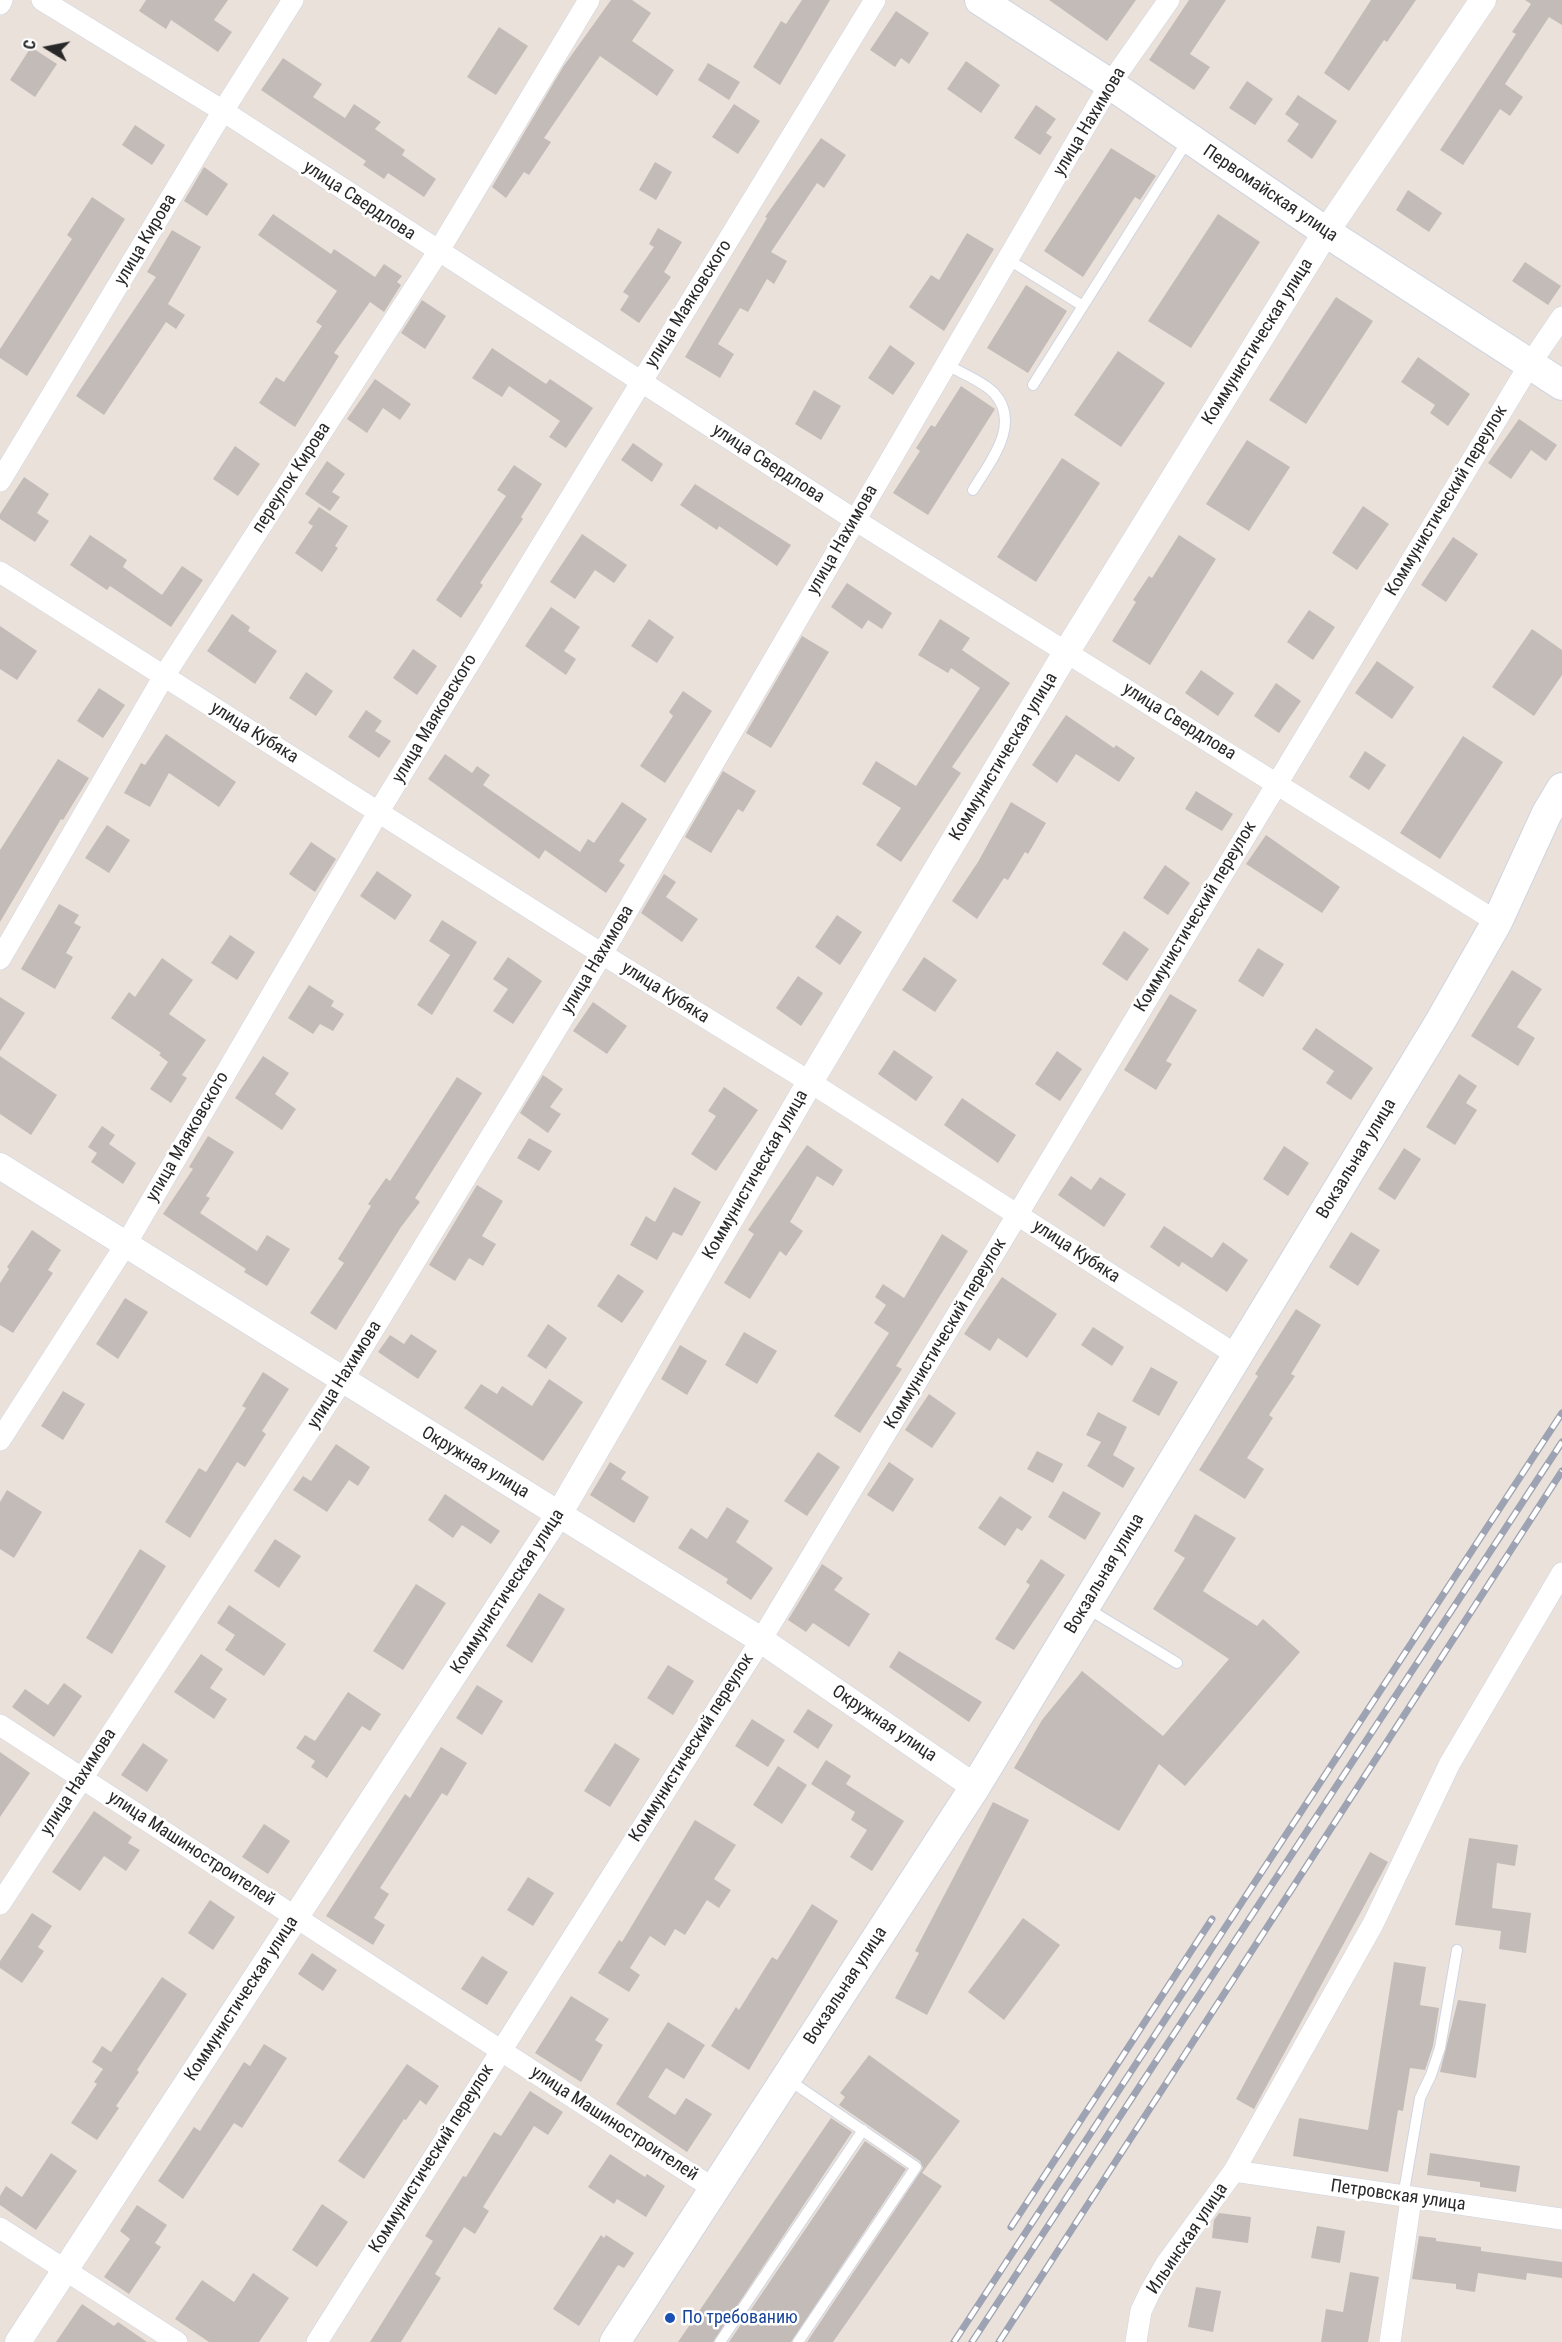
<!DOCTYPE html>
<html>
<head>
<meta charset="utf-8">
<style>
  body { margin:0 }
  #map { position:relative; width:1562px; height:2342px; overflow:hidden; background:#eae1da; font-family:"Roboto Condensed",sans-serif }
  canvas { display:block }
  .north { position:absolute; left:18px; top:18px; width:60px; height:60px; -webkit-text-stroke:4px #fff; paint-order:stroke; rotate:280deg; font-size:16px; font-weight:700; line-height:24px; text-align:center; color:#282828 }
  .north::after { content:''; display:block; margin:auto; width:21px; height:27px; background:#282828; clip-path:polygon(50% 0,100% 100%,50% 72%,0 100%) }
</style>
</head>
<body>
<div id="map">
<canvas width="1562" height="2342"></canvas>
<div class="north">С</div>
</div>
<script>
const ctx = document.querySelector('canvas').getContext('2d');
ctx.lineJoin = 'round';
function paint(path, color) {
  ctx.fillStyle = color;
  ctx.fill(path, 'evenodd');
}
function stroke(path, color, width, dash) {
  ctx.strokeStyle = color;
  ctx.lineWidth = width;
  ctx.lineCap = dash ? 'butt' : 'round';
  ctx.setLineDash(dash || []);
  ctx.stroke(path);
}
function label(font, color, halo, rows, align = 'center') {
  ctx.font = font + ' "Roboto Condensed",sans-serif';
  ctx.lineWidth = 5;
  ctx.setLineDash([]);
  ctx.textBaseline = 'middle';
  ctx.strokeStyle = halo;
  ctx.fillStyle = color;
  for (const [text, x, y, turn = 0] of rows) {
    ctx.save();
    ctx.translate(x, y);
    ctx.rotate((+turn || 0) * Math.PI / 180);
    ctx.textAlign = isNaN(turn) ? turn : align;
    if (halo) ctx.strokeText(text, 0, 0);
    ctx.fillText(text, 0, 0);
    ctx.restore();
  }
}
const building = new Path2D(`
  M146,0H228L214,20L232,32L218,52L171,20L166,29L139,11Z
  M611,0H632L651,13L632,41L674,70L657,96L600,56L544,138L551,142L529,175L524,172L506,198L492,187L563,67Z
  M802,0H830L780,85L753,67L781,21L786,24Z
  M1049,0H1136L1107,41Z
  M1189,0H1226L1190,54L1210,67L1194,90L1149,60Z
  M1371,0H1416L1387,42L1384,40L1349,91L1324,73Z
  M1525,0H1562V25L1549,17L1505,84L1523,97L1510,116L1500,109L1463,165L1440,150L1516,34L1512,32L1531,4Z
  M896,11L929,33L909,64L901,58L895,67L870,50Z
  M499,27L528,46L496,95L467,77Z
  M31,47L57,64L35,97L10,80Z
  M283,58L322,84L313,97L345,118L354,104L381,122L375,129L405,150L402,155L436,179L424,197L388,173L384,179L363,165L366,161L261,90Z
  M966,61L1000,85L981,113L947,89Z
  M708,63L740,82L729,100L698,80Z
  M1247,81L1273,99L1255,125L1229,108Z
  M1298,95L1337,121L1312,159L1287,141L1299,124L1285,114Z
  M734,104L760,121L738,154L712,137Z
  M1036,105L1056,119L1046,133L1052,137L1040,155L1014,138Z
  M135,125L165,145L152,165L122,145Z
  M821,138L846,155L824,188L817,183L771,252L787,261L774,284L767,279L748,312L740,308L718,344L734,354L720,378L685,357L767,218L765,217Z
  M1111,148L1156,176L1140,200L1135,197L1083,277L1044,251Z
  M655,162L672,172L656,200L639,190Z
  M204,167L228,184L207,216L184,201Z
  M1408,190L1442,213L1429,232L1396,210Z
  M92,197L125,219L27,376L0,358V349L72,239L67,235Z
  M273,214L331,254L334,249L375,277L384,264L402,276L397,282L401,285L384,312L370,302L334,353L339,356L295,427L259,403L276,377L284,382L322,326L316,322L337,291L258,235Z
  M1218,214L1260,242L1191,348L1148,321Z
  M658,228L682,242L664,272L671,277L639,323L620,310L629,296L623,292L654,247L649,244Z
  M172,230L201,247L168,304L185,315L176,329L166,322L104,415L76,396L156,277L147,272Z
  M967,233L994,249L944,331L909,307L931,275L939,280Z
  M1525,262L1561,286L1548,305L1512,281Z
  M1026,285L1067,311L1028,373L987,348Z
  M1336,297L1373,321L1306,424L1269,400Z
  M422,300L446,316L425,349L401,333Z
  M890,345L915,363L893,395L868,378Z
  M492,348L546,384L550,379L593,408L566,448L549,437L560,421L509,386L502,397L472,378Z
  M1118,351L1165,383L1121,447L1074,415Z
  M1418,357L1470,394L1448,426L1430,413L1435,405L1401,382Z
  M375,379L411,404L400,420L383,408L367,433L347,419Z
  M961,386L995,409L928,515L893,493L920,451L916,448L931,425L935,427Z
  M814,390L841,406L821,440L795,424Z
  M1519,419L1557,445L1546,461L1531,450L1511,479L1488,463Z
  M1247,440L1290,467L1249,531L1206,504Z
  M633,443L663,464L652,482L621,460Z
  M235,446L260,464L238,496L213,479Z
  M1062,458L1100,483L1036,582L997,557Z
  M327,461L345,474L332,492L340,497L330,511L305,494Z
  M514,465L542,484L521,517L523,519L480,583L483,585L461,618L436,600L506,496L497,490Z
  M24,477L49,494L37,513L49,521L35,542L0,519V514Z
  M695,484L791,545L777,566L719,526L717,530L680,505Z
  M1363,506L1389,524L1357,570L1332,553Z
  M319,507L348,526L335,546L338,548L322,572L295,553L313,526L308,523Z
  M582,534L627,565L614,583L595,570L575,599L550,582Z
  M90,535L127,560L123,567L162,595L182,566L203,580L171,627L110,586L107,590L70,565Z
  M1179,535L1216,559L1150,665L1112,641L1136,602L1133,600L1149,576L1152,578Z
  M1453,537L1478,554L1446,602L1421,585Z
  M847,583L892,613L882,629L868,620L862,629L831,607Z
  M551,607L580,627L564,651L576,659L566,675L525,646Z
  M1309,610L1335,627L1313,660L1287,642Z
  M232,614L250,627L248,631L277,651L255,684L207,651Z
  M649,619L674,637L657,663L631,646Z
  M940,619L970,638L962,650L1010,683L952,767L961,773L901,862L876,845L901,808L862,784L876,761L916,786L980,688L951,668L948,673L918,655Z
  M0,626L37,651L17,680L0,669Z
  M1532,629L1562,650V675L1534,716L1492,687Z
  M802,636L829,652L771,748L746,733Z
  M413,649L437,666L417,695L393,678Z
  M1377,661L1414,687L1392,719L1355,693Z
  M1201,670L1234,693L1218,716L1185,693Z
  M306,672L333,691L316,716L289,698Z
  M1276,683L1301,701L1279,733L1254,716Z
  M99,688L125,705L103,738L77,721Z
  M683,691L712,711L665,783L640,766L673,716L669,712Z
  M366,710L382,721L375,731L391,741L379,758L348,737Z
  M1066,715L1114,748L1116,745L1135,758L1119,782L1076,754L1057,783L1032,765Z
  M166,734L236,782L219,807L169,773L150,807L124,793L141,763L145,765Z
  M1463,736L1503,762L1440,859L1400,833Z
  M1365,751L1386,765L1369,790L1349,777Z
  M445,754L472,773L477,766L490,775L483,785L580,852L588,839L594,843L622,802L647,819L619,861L625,865L606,893L545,850L539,859L428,779Z
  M58,759L89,778L63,820L61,819L0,922V850Z
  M723,771L756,791L743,812L738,809L711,853L685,837Z
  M1196,791L1233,814L1222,831L1185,809Z
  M1011,802L1046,823L1028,854L1025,852L1008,880L1004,878L977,919L952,901L978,862Z
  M107,825L130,840L109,873L85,858Z
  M1266,835L1340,887L1322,913L1246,864Z
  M311,842L336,859L315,892L289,874Z
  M1165,865L1190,883L1168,915L1143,898Z
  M377,871L412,895L395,920L360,896Z
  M664,874L676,882L666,897L698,919L682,942L641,913Z
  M59,904L79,915L74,923L81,927L66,953L73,957L55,989L21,969Z
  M837,915L862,932L840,965L815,947Z
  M442,920L477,942L432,1015L417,1005L450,955L429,941Z
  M1124,931L1149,949L1127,981L1102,964Z
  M230,935L255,952L237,980L211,963Z
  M1258,948L1284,964L1263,997L1238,981Z
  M508,957L542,981L513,1024L493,1011L508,989L493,979Z
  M924,957L957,980L935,1012L902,990Z
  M162,958L193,980L169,1014L206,1040L182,1075L187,1078L171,1103L150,1089L168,1062L159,1055L161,1053L111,1018L129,992L135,997Z
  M1512,970L1542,989L1517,1027L1535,1038L1518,1066L1471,1036Z
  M798,976L823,993L801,1026L776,1008Z
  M309,985L334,1001L331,1006L344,1014L333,1031L320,1024L313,1034L288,1018Z
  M1170,994L1197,1010L1166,1061L1172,1064L1156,1090L1124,1070Z
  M0,997L25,1013L0,1051Z
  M593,1002L627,1026L607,1054L573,1031Z
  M1316,1028L1373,1068L1351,1100L1326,1083L1334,1071L1302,1049Z
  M894,1050L933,1077L916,1101L878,1074Z
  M1057,1051L1082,1069L1060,1101L1035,1084Z
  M0,1056L57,1095L31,1135L0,1114Z
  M263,1056L289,1073L275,1094L296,1109L282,1130L235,1098Z
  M1459,1074L1477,1086L1466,1103L1477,1110L1455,1145L1426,1127Z
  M543,1075L563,1089L550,1107L561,1114L548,1133L520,1113Z
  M457,1077L482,1093L415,1198L420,1202L401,1227L336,1330L310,1313L344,1263L338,1259L371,1206L368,1204L386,1178L390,1181Z
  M724,1087L758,1110L716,1171L691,1154L716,1116L708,1111Z
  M962,1098L1016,1135L998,1163L944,1125Z
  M102,1126L115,1135L109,1144L136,1163L123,1184L91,1162L97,1153L88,1147Z
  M208,1136L234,1152L206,1196L210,1198L200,1213L257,1251L267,1235L290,1249L267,1286L244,1272L246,1269L163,1214L193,1169L189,1167Z
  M529,1138L552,1151L539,1171L517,1158Z
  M807,1145L843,1170L833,1186L817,1176L790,1222L803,1231L786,1256L780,1251L750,1299L724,1283L754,1234L748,1230Z
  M1284,1146L1309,1163L1288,1196L1263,1179Z
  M1404,1148L1421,1159L1395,1200L1378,1189Z
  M1071,1176L1091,1190L1100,1177L1126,1194L1104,1227L1058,1195Z
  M477,1185L503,1201L482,1236L496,1244L483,1266L469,1258L455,1281L429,1265Z
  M674,1187L701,1202L682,1236L673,1232L657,1260L630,1245L646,1216L655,1222Z
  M1164,1226L1212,1258L1223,1242L1248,1260L1227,1292L1182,1262L1179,1267L1150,1247Z
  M32,1230L61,1250L48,1270L53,1273L13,1333L0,1325V1283L9,1269L7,1267Z
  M1351,1232L1380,1250L1358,1286L1329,1267Z
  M942,1234L968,1251L896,1366L902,1369L860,1433L834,1416L889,1333L874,1323L886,1305L875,1297L883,1284L904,1298Z
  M618,1274L644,1291L622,1323L597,1306Z
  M1002,1277L1057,1314L1027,1358L998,1338L990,1351L964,1334Z
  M125,1298L148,1312L118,1359L96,1344Z
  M1296,1309L1321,1325L1291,1374L1295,1376L1269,1415L1273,1418L1247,1458L1264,1469L1245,1499L1199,1470L1258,1376L1255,1374Z
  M548,1324L567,1338L546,1369L527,1356Z
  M1093,1327L1124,1347L1112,1366L1081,1345Z
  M744,1332L777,1351L757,1384L725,1365Z
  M411,1334L437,1351L418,1379L378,1352L390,1335L404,1344Z
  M680,1345L707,1361L687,1395L661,1379Z
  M1151,1367L1178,1382L1159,1416L1132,1401Z
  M263,1372L289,1389L262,1431L266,1434L245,1467L237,1462L190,1538L165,1522L199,1468L206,1472L246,1408L242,1406Z
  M549,1379L583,1402L543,1461L464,1408L481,1384L497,1394L502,1386L532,1406Z
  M63,1391L85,1404L63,1440L41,1426Z
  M929,1394L956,1413L932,1448L905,1430Z
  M1098,1412L1127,1427L1113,1455L1135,1468L1123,1488L1087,1466L1101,1442L1086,1435Z
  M336,1444L370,1467L358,1486L349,1480L327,1512L293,1490L303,1476L311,1481Z
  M1037,1451L1063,1464L1053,1483L1027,1469Z
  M818,1452L840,1467L807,1516L784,1501Z
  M610,1462L626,1472L621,1479L649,1497L634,1523L590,1495Z
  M889,1462L914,1479L893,1512L867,1495Z
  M7,1490L42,1512L14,1558L0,1549V1502Z
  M1063,1491L1101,1513L1085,1540L1048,1517Z
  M445,1494L500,1531L491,1544L462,1525L453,1538L428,1520Z
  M1000,1496L1032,1517L1022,1531L1017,1528L1005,1546L978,1528Z
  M727,1507L749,1521L736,1542L773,1568L751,1600L726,1583L728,1579L678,1548L691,1528L707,1539Z
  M1195,1514L1236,1538L1203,1591L1257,1626L1263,1619L1300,1652L1185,1786L1159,1764L1119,1831L1014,1768L1042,1720L1082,1671L1163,1736L1229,1659L1153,1609L1185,1558L1174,1551Z
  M275,1539L301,1556L279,1588L254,1571Z
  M140,1549L166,1566L112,1654L86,1638Z
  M1041,1559L1065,1575L1014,1650L995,1639L1030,1585L1026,1582Z
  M822,1564L843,1578L834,1590L870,1614L849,1647L813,1623L806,1632L788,1620Z
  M416,1584L446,1603L403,1670L373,1651Z
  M539,1593L565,1609L532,1663L506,1646Z
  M229,1605L286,1644L264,1676L225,1650L235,1635L217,1623Z
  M899,1651L982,1702L969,1722L889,1667Z
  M201,1654L223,1669L210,1688L227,1699L214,1719L174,1692Z
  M668,1665L694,1681L673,1715L647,1698Z
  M64,1683L82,1696L54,1737L12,1707L25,1689L48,1705Z
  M477,1685L503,1701L482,1735L456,1718Z
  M348,1692L381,1714L370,1731L362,1726L327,1778L311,1767L315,1761L296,1748L305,1735L315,1741Z
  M808,1709L833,1725L818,1749L793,1732Z
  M752,1719L785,1740L768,1767L735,1746Z
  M143,1743L168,1760L147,1792L121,1775Z
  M615,1743L640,1759L610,1807L584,1791Z
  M441,1747L467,1763L447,1796L442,1793L380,1888L389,1894L374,1918L385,1925L373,1945L326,1916L405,1794L410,1798Z
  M0,1752L30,1773L0,1817Z
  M826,1760L851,1776L846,1784L904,1821L872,1871L850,1857L867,1830L851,1820L855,1812L811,1784Z
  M778,1766L807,1785L782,1824L753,1805Z
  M993,1802L1029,1820L927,2015L895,1998L919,1953L915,1951Z
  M94,1811L132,1837L128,1843L140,1850L126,1871L104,1856L80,1891L52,1872Z
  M695,1820L736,1845L714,1879L731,1890L719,1908L707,1900L685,1935L675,1929L665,1946L650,1936L630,1968L640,1975L629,1992L598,1973L619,1940L622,1942Z
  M264,1824L290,1841L268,1874L242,1857Z
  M1469,1838L1518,1845L1515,1866L1497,1863L1492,1908L1531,1913L1526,1953L1499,1949L1501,1931L1455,1925Z
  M1370,1852L1388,1862L1254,2109L1236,2099Z
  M528,1877L554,1893L533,1926L507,1910Z
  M210,1900L235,1917L213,1950L188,1933Z
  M812,1904L838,1921L749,2070L711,2046L736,2007L739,2010L772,1957L777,1960Z
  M32,1913L52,1926L38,1947L44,1951L22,1983L0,1968V1961Z
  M1023,1918L1060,1945L1004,2020L968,1992Z
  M312,1953L337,1970L323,1991L298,1974Z
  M482,1956L508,1972L487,2005L461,1989Z
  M1394,1962L1426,1967L1420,2005L1439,2008L1433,2046L1425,2070L1410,2068L1403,2111L1398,2110L1388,2172L1293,2156L1299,2118L1368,2130Z
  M162,1977L187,1994L137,2070L139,2072L116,2106L119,2108L97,2140L71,2123L97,2084L94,2082L103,2069L92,2062L102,2046L111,2052Z
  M571,1996L609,2019L595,2040L603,2045L581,2082L535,2053Z
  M1458,2000L1486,2004L1476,2078L1440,2072Z
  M668,2022L705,2045L684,2079L666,2068L648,2097L675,2115L686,2098L712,2114L687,2152L616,2104Z
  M264,2044L287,2058L242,2128L234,2123L183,2199L158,2181L194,2127L200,2131L244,2062L250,2066Z
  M869,2055L960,2121L922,2173L942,2186L833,2342H807L923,2168L920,2161L839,2105L845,2097L840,2093Z
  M407,2064L439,2086L426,2105L420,2100L406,2120L404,2119L364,2179L338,2161Z
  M530,2091L563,2112L548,2135L534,2126L483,2207L489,2211L475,2234L464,2227L435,2274L441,2278L401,2342H370L433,2241L425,2236L463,2176L466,2177L494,2132L501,2136Z
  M831,2118L852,2132L713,2342H678Z
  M865,2141L906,2169L791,2342H729Z
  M51,2153L77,2171L36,2230L0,2205V2196L6,2186L22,2197Z
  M1430,2153L1520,2166L1516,2192L1480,2187V2182L1427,2175Z
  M610,2154L645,2177L647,2174L665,2186L646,2217L617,2199L614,2204L588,2187Z
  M322,2204L348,2222L317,2267L292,2250Z
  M137,2205L167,2225L155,2243L161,2247L129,2294L104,2277L130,2239L120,2231Z
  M1219,2213L1251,2217L1248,2243L1212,2238L1214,2220Z
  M1317,2226L1345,2231L1340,2263L1311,2258Z
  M601,2235L604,2238L606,2235L634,2253L624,2268L618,2265L579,2326L553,2309Z
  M1419,2236L1436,2238V2241L1481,2247V2251L1562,2262V2278L1527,2273L1526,2280L1478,2273L1475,2292L1456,2289V2284L1412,2279Z
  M1350,2272L1379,2277L1368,2342H1321L1326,2309L1343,2312Z
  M253,2273L289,2298L259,2342H209L175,2319L202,2280L234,2302Z
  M1196,2287L1221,2291L1213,2332L1188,2327Z
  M82,2304L114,2326L118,2322L147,2342H56Z`);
const service = new Path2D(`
  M1009,260L1083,306
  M946,364C960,373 983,381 994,393C1022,424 990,462 973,490
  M1033,385L1188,140
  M1085,1607L1177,1663
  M789,2080L916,2167L798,2342
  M1403,2197L1420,2098L1431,2075L1440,2048L1457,1950
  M720,2342L863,2130`);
const minor = new Path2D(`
  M42,0L223,111L855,520L1497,922
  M0,4L2,0
  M0,481L223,111L293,0
  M0,572L602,954L810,1082L1238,1356
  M0,959L164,676L438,252L589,0
  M0,1440L126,1244L379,811L875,0
  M0,1725L714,2189
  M0,1904L342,1381L602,954L1110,84L1169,0
  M1234,2171L1562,2219
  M0,2228L177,2342
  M317,2342L761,1640L1530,364L1562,317
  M1136,2342L1141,2311L1150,2292L1166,2264L1234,2171L1373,1924L1450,1763L1562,1573
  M1390,2342L1411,2199`);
const tertiary = new Path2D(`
  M0,1166L761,1640L975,1787
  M18,2342L559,1514L810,1082L1067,651L1326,232L1483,0`);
const secondary = new Path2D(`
  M980,0L1110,84L1326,232L1562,385
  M615,2342L975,1787L1440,1022L1497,922L1547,813L1562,788`);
const rail = new Path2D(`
  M1011,2227L1212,1919
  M954,2342L1562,1413
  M972,2342L1562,1442
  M999,2342L1562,1471`);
const markers = [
  [670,2318,6,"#1a4fb4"]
];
const streetNames = [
  ["улица Нахимова",1090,122,-59],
  ["Первомайская улица",1270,194,34],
  ["улица Свердлова",359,201,33],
  ["улица Кирова",146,240,-59],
  ["улица Маяковского",689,304,-58],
  ["Коммунистическая улица",1258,342,-58],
  ["улица Свердлова",768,464,33],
  ["переулок Кирова",292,478,-57],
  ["Коммунистический переулок",1447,501,-59],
  ["улица Нахимова",843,540,-60],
  ["улица Маяковского",435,719,-59],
  ["улица Свердлова",1179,722,32],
  ["улица Кубяка",254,733,32],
  ["Коммунистическая улица",1004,757,-59],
  ["Коммунистический переулок",1196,917,-59],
  ["улица Нахимова",598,960,-59],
  ["улица Кубяка",665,993,32],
  ["улица Маяковского",188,1137,-60],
  ["Вокзальная улица",1357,1159,-59],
  ["Коммунистическая улица",756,1175,-60],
  ["улица Кубяка",1076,1252,33],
  ["Коммунистический переулок",946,1334,-59],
  ["улица Нахимова",345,1375,-58],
  ["Окружная улица",475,1463,31],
  ["Вокзальная улица",1105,1574,-59],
  ["Коммунистическая улица",508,1592,-57],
  ["Окружная улица",884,1724,34],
  ["Коммунистический переулок",692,1748,-58],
  ["улица Нахимова",79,1782,-57],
  ["улица Машиностроителей",191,1849,33],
  ["Вокзальная улица",846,1986,-57],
  ["Коммунистическая улица",242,1999,-57],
  ["улица Машиностроителей",614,2124,33],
  ["Коммунистический переулок",432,2159,-58],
  ["Петровская улица",1398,2196,8],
  ["Ильинская улица",1188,2239,-56]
];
const transitNames = [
  ["По требованию",682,2318]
];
paint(building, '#c3bbb7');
stroke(service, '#cfd5e1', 12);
stroke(minor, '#cfd5e1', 22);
stroke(tertiary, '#cfd5e1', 27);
stroke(secondary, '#cfd5e1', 32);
stroke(service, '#fff', 10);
stroke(minor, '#fff', 21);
stroke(tertiary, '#fff', 26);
stroke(secondary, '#fff', 30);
stroke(rail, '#9da3b2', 7);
stroke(rail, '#fff', 4.5, [14]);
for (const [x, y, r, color] of markers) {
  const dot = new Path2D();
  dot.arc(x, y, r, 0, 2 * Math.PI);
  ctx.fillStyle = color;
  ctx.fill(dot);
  stroke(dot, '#fff', 2);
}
label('18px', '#282828', '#fff', streetNames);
label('18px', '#164399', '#fff', transitNames, 'left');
</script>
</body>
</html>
